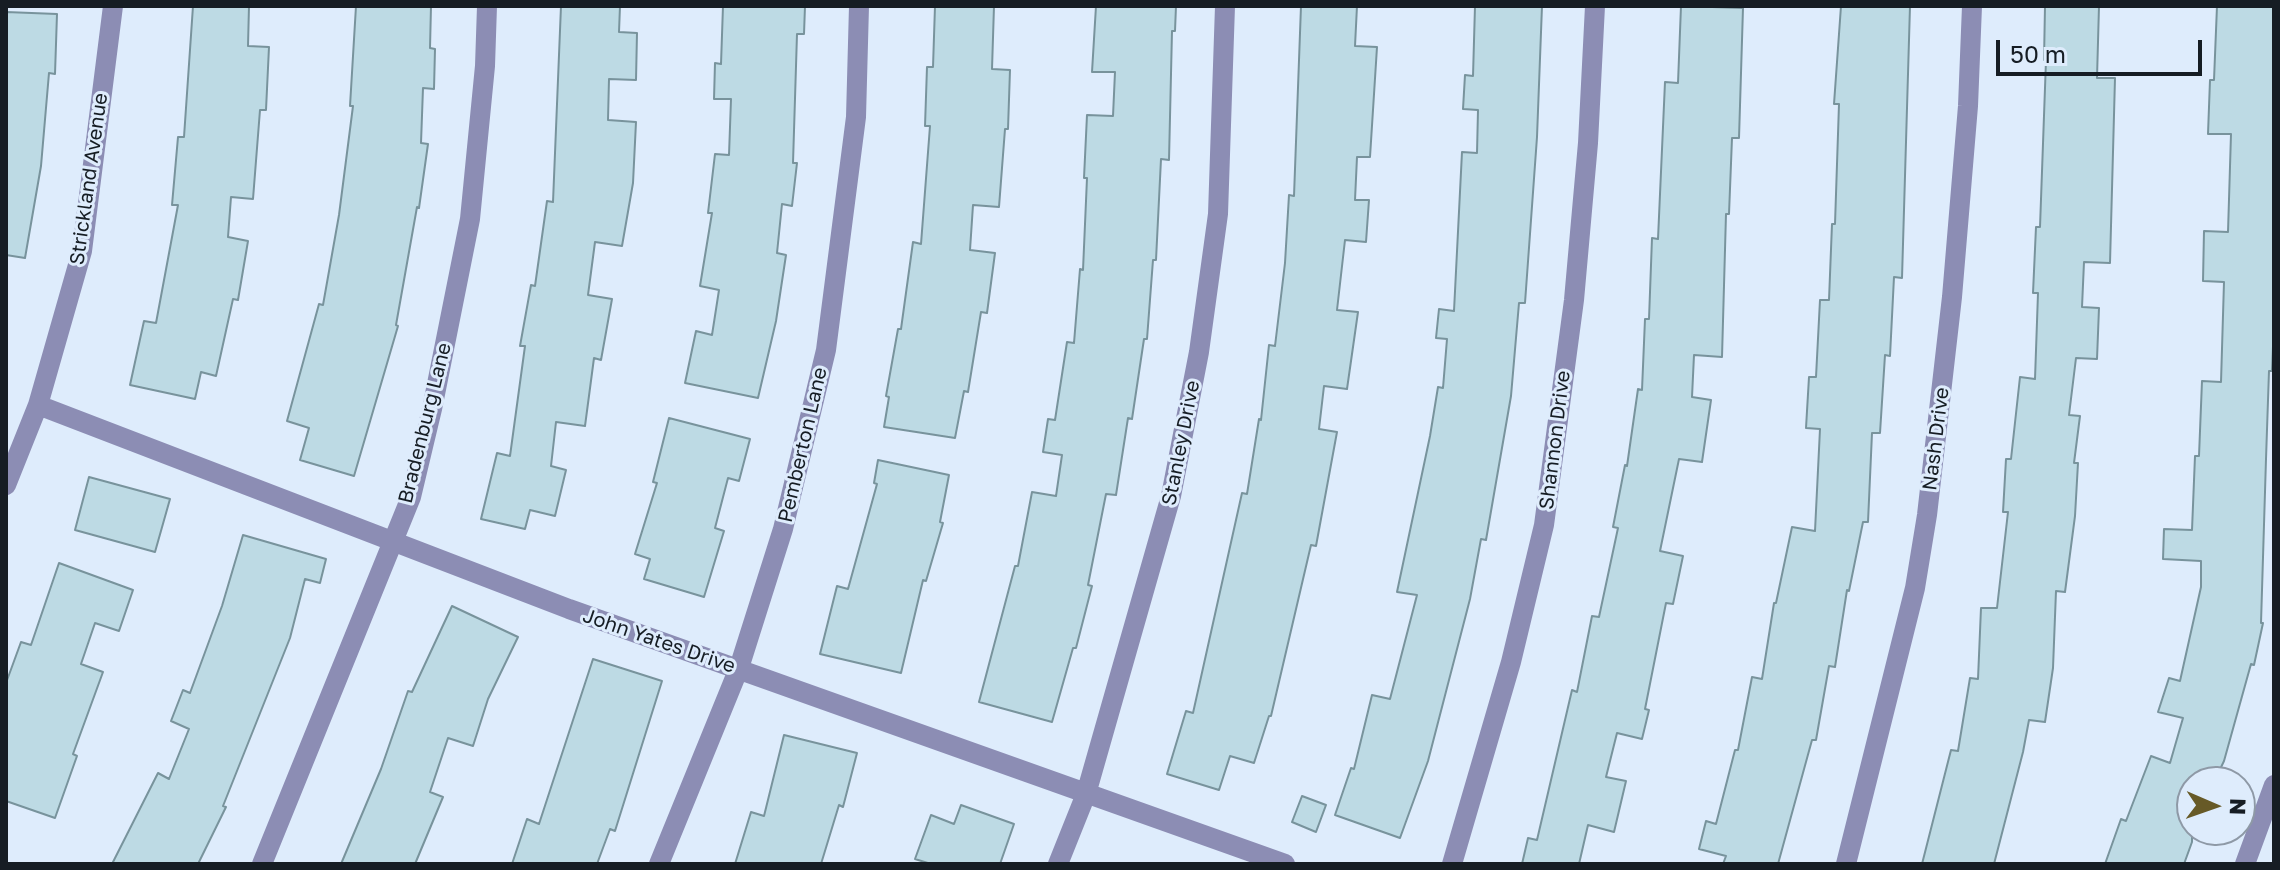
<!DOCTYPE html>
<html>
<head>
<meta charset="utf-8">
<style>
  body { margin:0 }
  #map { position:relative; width:2280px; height:870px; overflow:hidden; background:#deecfc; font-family:"Golos Text",sans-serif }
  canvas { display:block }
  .frame { position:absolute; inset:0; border:8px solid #161d24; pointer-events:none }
  .north { position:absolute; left:2176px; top:766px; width:80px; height:80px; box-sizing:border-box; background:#deecfc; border:2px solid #8e99a6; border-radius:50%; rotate:92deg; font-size:22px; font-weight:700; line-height:32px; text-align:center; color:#161d24 }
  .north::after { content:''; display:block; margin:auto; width:28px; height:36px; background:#675a27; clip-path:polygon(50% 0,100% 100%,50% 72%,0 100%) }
  .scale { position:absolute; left:1996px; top:40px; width:206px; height:36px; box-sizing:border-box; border:4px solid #161d24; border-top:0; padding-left:10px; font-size:24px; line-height:28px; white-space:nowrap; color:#161d24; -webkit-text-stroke:6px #deecfc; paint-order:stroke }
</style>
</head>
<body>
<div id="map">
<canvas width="2280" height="870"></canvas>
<div class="frame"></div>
<div class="north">N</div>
<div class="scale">50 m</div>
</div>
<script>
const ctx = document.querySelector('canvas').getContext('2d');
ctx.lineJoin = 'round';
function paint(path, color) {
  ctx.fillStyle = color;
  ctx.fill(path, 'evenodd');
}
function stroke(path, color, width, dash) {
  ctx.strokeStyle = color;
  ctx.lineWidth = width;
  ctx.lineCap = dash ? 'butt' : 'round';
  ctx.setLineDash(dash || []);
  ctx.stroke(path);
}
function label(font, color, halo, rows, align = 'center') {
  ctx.font = font + ' "Golos Text",sans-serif';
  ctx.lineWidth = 6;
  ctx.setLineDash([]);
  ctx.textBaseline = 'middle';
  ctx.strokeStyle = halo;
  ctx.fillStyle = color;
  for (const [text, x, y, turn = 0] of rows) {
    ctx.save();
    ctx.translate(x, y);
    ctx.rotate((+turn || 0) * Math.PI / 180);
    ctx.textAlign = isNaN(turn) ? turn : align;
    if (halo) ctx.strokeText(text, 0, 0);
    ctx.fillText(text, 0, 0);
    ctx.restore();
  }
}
const building = new Path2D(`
  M193,6H249L248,46L269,47L266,110H260L253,199L231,197L228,237L248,241L238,300L233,299L216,376L201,372L195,399L130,385L144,321L156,323L178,205H172L178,137H184Z
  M356,6H431L430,48L435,49L434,89L423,88L421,143L428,144L419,208L417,207L396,325L398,326L354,476L300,460L309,428L287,421L319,304L323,305L339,215L353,106H350Z
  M561,6H620L619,32L637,33L636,80L609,79L608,120L636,122L633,183L622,246L595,242L588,295L612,299L601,360L594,358L585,426L556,422L551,466L566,470L555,516L530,510L525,529L481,519L497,453L510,456L525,346H520L531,285L535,286L547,201L553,202Z
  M723,6H805L804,34H797L793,163H797L792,206L782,204L777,253L786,255L776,321L758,398L685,383L696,331L712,335L719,290L700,286L712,213H708L715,154L729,155L731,99H714L715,63L721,64Z
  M935,6H994L992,69L1010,70L1008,129H1005L999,207L973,205L970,250L995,253L987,313L981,312L968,392L964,391L955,438L884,427L889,397L886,396L898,329H901L913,242L921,244L930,126H925L927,67H933Z
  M1096,6H1176L1175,31H1172L1169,160L1161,159L1156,260H1153L1147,339H1144L1132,419L1128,418L1116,495L1106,494L1088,585L1092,586L1076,648H1073L1052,722L979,702L1015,566H1018L1032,492L1056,496L1062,455L1043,452L1048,419L1055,420L1067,342L1074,343L1080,269L1083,270L1087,178H1084L1087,115L1113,116L1115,72H1092Z
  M1301,6H1357L1355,46L1377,47L1370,157H1357L1355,200H1369L1366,242L1345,240L1337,310L1358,312L1347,389L1324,386L1319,429L1337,432L1316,546L1311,545L1271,716H1269L1254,763L1230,756L1219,790L1167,774L1186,711L1193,713L1242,493L1247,494L1259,419L1261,420L1269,345L1275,346L1285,263L1289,195L1294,196Z
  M1475,6H1542L1537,137L1525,303H1519L1511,396L1486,540L1481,539L1470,599L1428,761L1400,838L1335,815L1351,768L1354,769L1372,695L1390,699L1417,595L1397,592L1430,436L1438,387L1443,388L1447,339L1436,338L1439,309L1454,311L1462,152L1477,153L1478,110L1463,109L1465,75L1473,76Z
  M1681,6L1743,8L1739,138H1732L1729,214H1726L1722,357L1694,355L1692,397L1711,400L1702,462L1679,459L1660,551L1683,556L1673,604L1666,603L1645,709L1649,710L1642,739L1617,733L1606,777L1626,781L1614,832L1588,825L1579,864H1522L1528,838L1537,840L1572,690L1577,692L1592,616L1599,617L1618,528L1613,527L1625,465L1627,466L1638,389L1642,390L1645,319H1649L1652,238L1658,239L1665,82L1678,83Z
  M1841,6H1910L1902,278L1894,277L1890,356L1885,355L1880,433H1872L1868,522H1863L1849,591L1847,590L1835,667L1829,666L1816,740H1812L1778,864H1723L1726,856L1699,849L1706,821L1716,824L1735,750H1738L1752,677L1762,679L1774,603H1776L1792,527L1815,531L1820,429L1806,428L1809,377H1816L1820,300H1829L1832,224H1835L1839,104H1834Z
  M2045,6H2099L2097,78H2115L2110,263L2084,262L2082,307L2099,308L2097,359L2076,358L2069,415L2080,416L2074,463H2078L2075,516L2065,592L2056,591L2053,668L2045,722L2029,720L2023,752L1994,864H1922L1951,750L1958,751L1970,678L1978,679L1981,608H1997L2008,512H2003L2006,459H2011L2020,377L2035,379L2038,293H2033L2036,227H2040L2046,60H2044Z
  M2217,6L2274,7V322L2272,371H2269L2266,459L2261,623H2263L2254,665L2251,664L2224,761L2214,782H2192V842L2184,864H2105L2121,819L2126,821L2151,756L2170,763L2183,718L2158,712L2169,678L2180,681L2201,587V561L2163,559L2164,529L2192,530L2195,456H2199L2202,381L2221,382L2224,282L2203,281L2204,231L2228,232L2231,134H2208L2210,80H2214Z
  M6,12L57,14L55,74L49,73L41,166L25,258L6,255Z
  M669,418L750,439L739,481L728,478L715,528L724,531L704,597L644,579L650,559L635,554L657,483L653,482Z
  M878,460L949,475L940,522L943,523L926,581L923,580L901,673L820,654L837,586L848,589L877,484L874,483Z
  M89,477L170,499L155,552L75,530Z
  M243,535L326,559L320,583L305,579L290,638L223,806L226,807L198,864H112L158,773L169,779L189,729L171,721L183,690L190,693L222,606Z
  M59,563L133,590L119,631L95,623L81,664L103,672L73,754L77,756L55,818L6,801V683L21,642L31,645Z
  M452,606L518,637L488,699L473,746L448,738L430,792L443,797L415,864H341L381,769L408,691L412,692Z
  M593,659L662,681L615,831L610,829L597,864H512L527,819L539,824Z
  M784,735L857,753L843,807L839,805L821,864H735L751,812L764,816Z
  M1302,796L1326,805L1316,832L1292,822Z
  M961,805L1014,824L1000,864H931L915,859L931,815L954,824Z`);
const minor = new Path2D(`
  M38,405L569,609L1285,864
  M6,485L38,405L82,251L113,6
  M262,864L411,497L432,409L470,219L485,66L487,6
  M659,864L739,668L783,529L826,350L856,117L859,6
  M1058,864L1086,794L1171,496L1199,352L1218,214L1225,6
  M1452,864L1511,662L1544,525L1574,300L1588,143L1595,6
  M1846,864L1915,588L1927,515L1952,297L1968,106L1972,6
  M2245,864L2274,785`);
const streetNames = [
  ["Strickland Avenue",89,179,-82],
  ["Bradenburg Lane",425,423,-76],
  ["Nash Drive",1936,439,-83],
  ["Shannon Drive",1555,440,-83],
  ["Stanley Drive",1181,443,-79],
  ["Pemberton Lane",803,445,-77],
  ["John Yates Drive",659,641,19]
];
paint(building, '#bddae4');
stroke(building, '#78939c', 2);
stroke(minor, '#8c8db4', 20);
label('20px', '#161d24', '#deecfc', streetNames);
</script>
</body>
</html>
